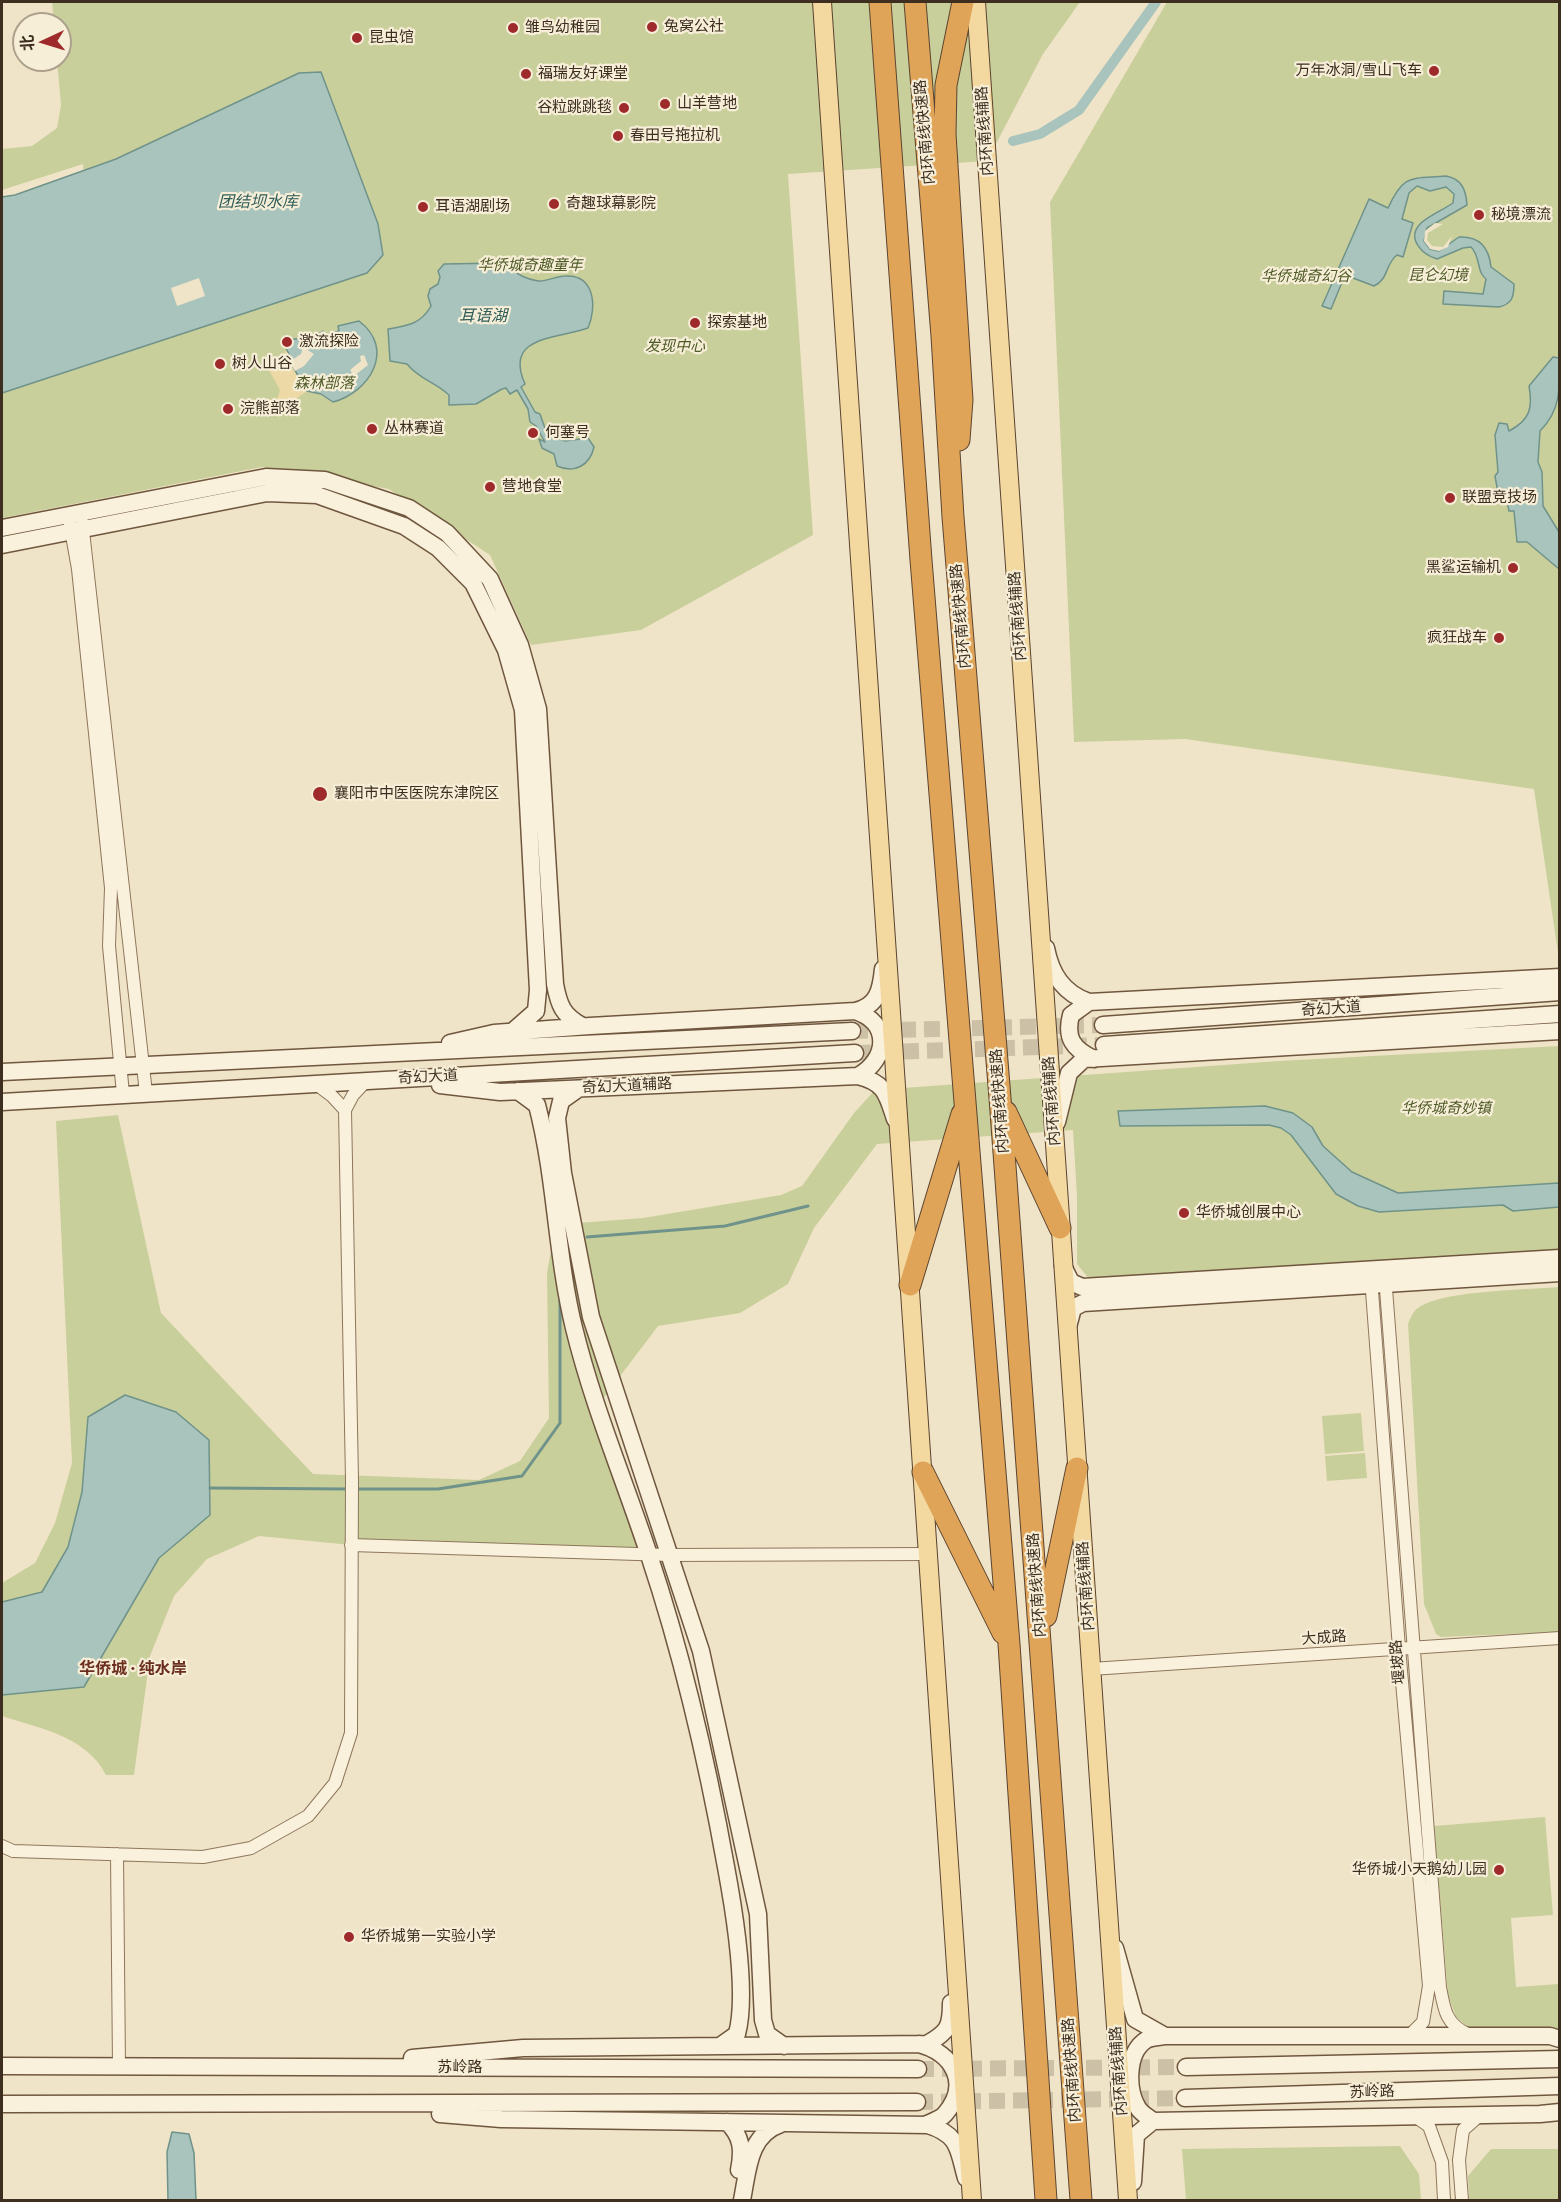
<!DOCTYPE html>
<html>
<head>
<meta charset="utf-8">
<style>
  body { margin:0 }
  #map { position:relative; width:1561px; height:2202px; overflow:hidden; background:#f0e4c8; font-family:Literata,"Noto Sans SC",serif }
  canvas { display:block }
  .frame { position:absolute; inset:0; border:3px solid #3d2e20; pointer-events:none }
  .north { position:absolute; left:12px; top:12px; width:60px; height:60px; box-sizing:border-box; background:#f7eed8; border:2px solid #ada18e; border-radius:50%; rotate:266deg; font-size:16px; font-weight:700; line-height:24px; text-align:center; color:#3d2e20 }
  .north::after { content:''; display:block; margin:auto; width:21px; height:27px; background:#9e2a2b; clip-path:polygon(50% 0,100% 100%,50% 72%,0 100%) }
</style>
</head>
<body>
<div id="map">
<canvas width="1561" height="2202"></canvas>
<div class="frame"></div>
<div class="north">北</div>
</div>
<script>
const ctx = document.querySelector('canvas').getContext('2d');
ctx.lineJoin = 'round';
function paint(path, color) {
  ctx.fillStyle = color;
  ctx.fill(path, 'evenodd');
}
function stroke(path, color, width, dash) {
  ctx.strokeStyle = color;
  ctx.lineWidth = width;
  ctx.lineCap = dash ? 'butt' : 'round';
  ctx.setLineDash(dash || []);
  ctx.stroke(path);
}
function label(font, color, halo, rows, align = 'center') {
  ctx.font = font + ' Literata,"Noto Sans SC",serif';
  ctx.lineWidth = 4.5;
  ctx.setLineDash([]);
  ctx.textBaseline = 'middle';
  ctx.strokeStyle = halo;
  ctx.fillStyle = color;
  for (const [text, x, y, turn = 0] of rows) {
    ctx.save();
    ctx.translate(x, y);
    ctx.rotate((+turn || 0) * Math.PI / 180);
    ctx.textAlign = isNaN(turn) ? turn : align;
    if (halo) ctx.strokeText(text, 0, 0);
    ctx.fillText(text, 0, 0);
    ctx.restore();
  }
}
const green = new Path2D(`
  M52,2H1080L1043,54L987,161L788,174L813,535L641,630L531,645L490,555L389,489L262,467L2,518V393L98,362L83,164L2,190V149L32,146L57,128L61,105L57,60H60V24H54Z
  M1167,2H1559V960L1534,789L1185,739L1074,742L1050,202Z
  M1559,1046V1257L1089,1279L1077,1264V1196L1073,1130L877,1144L814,1228L788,1284L740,1313L658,1326L596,1408L649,1554L351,1545L259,1536L207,1559L174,1596L150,1656L134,1775H106C86,1736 41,1729 2,1716V1583L35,1563L55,1523L72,1463L56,1121L118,1115L161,1313L313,1474L479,1480L520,1461L549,1418L547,1273L553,1239L578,1223L643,1218L781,1195L802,1186L854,1113L875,1090L1279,1061Z
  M1559,1287V1632L1441,1637L1436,1634L1424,1604L1408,1324C1410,1319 1413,1311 1418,1308C1443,1290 1526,1290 1559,1287Z
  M1361,1413L1364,1451L1325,1454L1322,1416Z
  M1365,1453L1367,1478L1327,1481L1325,1456Z
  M1545,1817L1553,1915L1511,1918L1516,1987L1559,1984V2031L1469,2028L1456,2017L1448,1995L1434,1826Z
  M1400,2146L1419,2174L1421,2200H1186L1182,2149Z
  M1491,2149H1559V2200H1469L1468,2176Z`);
const sand = new Path2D(`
  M286,351L291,358L289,362L307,391L281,410L267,409L278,397L280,390L265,363C271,357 280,359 286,351Z`);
const water = new Path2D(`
  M321,72L378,224L383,255L367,273L2,393V197L15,195L116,159L299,73Z
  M1446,176C1462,179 1466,190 1467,205L1427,228L1424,241L1430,249L1439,251L1459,237C1479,236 1489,247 1491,267L1514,284C1514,297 1512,304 1499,307L1443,304L1444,291L1483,294L1486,279C1476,271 1481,257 1471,247L1463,248L1437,259C1423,255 1406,239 1420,224C1428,216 1443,210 1453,203L1454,194L1446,187L1430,191L1417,186L1409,193L1402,219L1413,223L1403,257L1397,255C1385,264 1389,279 1374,286L1345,275L1331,309L1322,306L1369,199L1388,208C1404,173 1411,179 1446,176Z
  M500,263C512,270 523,279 538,281C546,282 556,276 565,276C595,274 597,307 588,328C558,339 503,335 525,384L521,387L535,412L540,414L547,434L565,441L588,438L594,447C590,465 575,474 557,466L554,454L542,448L539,439L545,442L536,426L530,422L528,409L517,390L510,394L506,388L502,389L476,404L449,405V395C434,381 420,380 407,364L390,361L388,329C407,326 421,324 431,306L428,296L430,289L438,284L440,277L438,271L444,264Z
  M359,321C396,349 370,392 333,402L321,394L307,391L289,360L291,358L286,348L291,339H311L323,331L325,335L339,331L338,326Z
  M1553,357L1559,358C1560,388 1561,410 1540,431L1538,462L1542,472L1543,506L1559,532V569L1527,542H1517L1514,511H1509L1506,496L1498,493L1495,476L1498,472L1495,435L1499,423L1507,424L1509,431C1530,420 1533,408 1529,386Z
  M1265,1106L1293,1113L1312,1127L1323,1146L1352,1172L1398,1193L1559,1183V1207L1513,1211L1503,1205L1379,1212L1358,1206L1336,1194L1291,1135L1281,1128L1269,1125L1120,1126L1118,1111Z
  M125,1395L176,1412L209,1440L210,1515L159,1558L84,1687L2,1695V1602L42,1592L68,1547L82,1492L88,1417Z
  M172,2132L189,2134L194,2153L196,2200H168L167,2152Z`);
const pier = new Path2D(`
  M1435,223L1443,224L1428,233L1427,240L1432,246L1443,247L1452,236L1448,247L1439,251L1430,249L1424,241L1425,231Z
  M199,278L205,296L177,306L171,288Z
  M303,347L314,354L304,366L295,371L289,362L301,354Z
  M364,355L368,365L354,376L350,370L361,361L360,356Z`);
const stream = new Path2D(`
  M587,1237L725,1226L808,1206
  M210,1488L349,1489
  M355,1489H438L522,1476L560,1423V1297`);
const canal = new Path2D(`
  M1013,141L1040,134L1079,110L1156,2`);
const secondaryTunnel = new Path2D(`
  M852,1031L1103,1025
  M855,1053L1104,1045
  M918,2069L1186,2067
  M917,2102L1185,2098`);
const street = new Path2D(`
  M82,522L146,1093
  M70,524L78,569L111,888L109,946L123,1094
  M316,1084L332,1096L345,1110
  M1385,1276L1440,1987C1444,2009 1446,2025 1468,2034
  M1371,1278L1399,1648L1429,1986L1423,2022L1409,2036
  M351,1545L669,1555L928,1554
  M1091,1669L1560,1638
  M2,1846L13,1851L203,1857L251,1848L308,1816L335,1783L351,1733L352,1480L345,1110L353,1095L367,1080
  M117,1854L119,2067
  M1413,2115L1429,2126L1442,2162L1444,2200
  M1462,2200L1459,2160L1463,2130L1480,2115`);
const secondary = new Path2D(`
  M2,528L266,477L325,480L409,508L447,533L490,579L520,645L538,709L555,984C559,1006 563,1015 582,1026
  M2,545L267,493L317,495L404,526L438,548L473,583L506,650L523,710L538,990L536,1011L512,1032
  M1046,948C1051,974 1063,993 1089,1002L1560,977
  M1089,1002L1071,1015C1065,1038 1073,1049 1094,1059
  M855,1011C891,1023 888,1059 858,1076
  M1103,1025L1560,992
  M450,1043L494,1033L590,1026L855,1011C878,1006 881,989 883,969
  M1104,1045L1560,1014
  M2,1072L852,1031
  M440,1085L500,1092L858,1076C886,1083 887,1095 895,1119
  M578,1089L561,1101L557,1118L563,1173L591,1317L701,1651L758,1914L763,2020L767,2034L784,2046
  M518,1091L537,1105C556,1178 556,1255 574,1328C593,1406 624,1479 649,1555C683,1657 707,1761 726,1867C734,1910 748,1992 737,2034L720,2046
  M2,1102L855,1053
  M1057,1122L1069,1073L1084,1059L1560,1031
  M1063,1266L1071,1282L1082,1287L1560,1258
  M1068,1327L1073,1308L1083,1303L1560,1273
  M1115,1948L1135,2019L1165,2036H1550L1560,2039
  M919,2044C953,2053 971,2084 945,2114C941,2119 931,2122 925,2125
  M412,2058L523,2048L927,2044C948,2032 951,2027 951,2003
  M2,2066L918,2069
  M1186,2067L1560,2059
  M1185,2098L1560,2086
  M2,2104L917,2102
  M440,2114L501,2119L928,2125C960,2135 958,2150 966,2178
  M1153,2121C1148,2117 1141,2113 1138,2108C1127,2090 1126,2053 1146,2040C1151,2037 1160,2037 1165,2036
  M727,2122C742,2136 743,2150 739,2170
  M1133,2182L1136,2135L1153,2121L1540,2114L1560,2112
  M742,2200C748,2171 748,2135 781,2124`);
const primary = new Path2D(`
  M822,2L972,2200
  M976,2L1128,2200`);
const highway = new Path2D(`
  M880,2L921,560L1009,1644L1046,2200
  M915,2L942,336L953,517L1000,1098L1081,2200
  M959,440L962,400L945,134L946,85L963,2
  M1006,1112L1060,1228
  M910,1285L962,1114
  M923,1472L1003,1633
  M1046,1616L1077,1468`);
const markers = [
  [652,27,6,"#9e2a2b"],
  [513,28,6,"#9e2a2b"],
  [357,38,6,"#9e2a2b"],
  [1434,71,6,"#9e2a2b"],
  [526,74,6,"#9e2a2b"],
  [665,104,6,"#9e2a2b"],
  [624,108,6,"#9e2a2b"],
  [618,136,6,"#9e2a2b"],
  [554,204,6,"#9e2a2b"],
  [423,207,6,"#9e2a2b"],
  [1479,215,6,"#9e2a2b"],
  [695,323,6,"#9e2a2b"],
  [287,342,6,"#9e2a2b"],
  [220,364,6,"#9e2a2b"],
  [228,409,6,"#9e2a2b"],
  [372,429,6,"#9e2a2b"],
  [533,433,6,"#9e2a2b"],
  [490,487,6,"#9e2a2b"],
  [1450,498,6,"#9e2a2b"],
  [1513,568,6,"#9e2a2b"],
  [1499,638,6,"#9e2a2b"],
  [320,794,8,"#9e2a2b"],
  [1184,1213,6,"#9e2a2b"],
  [1499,1870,6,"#9e2a2b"],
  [349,1937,6,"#9e2a2b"]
];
const poiNames = [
  ["兔窝公社",664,27],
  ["雏鸟幼稚园",525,28],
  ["昆虫馆",369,38],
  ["万年冰洞/雪山飞车",1422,71,"right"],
  ["福瑞友好课堂",538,74],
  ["山羊营地",677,104],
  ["谷粒跳跳毯",612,108,"right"],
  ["春田号拖拉机",630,136],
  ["奇趣球幕影院",566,204],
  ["耳语湖剧场",435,207],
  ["秘境漂流",1491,215],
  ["探索基地",707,323],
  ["激流探险",299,342],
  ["树人山谷",232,364],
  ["浣熊部落",240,409],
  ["丛林赛道",384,429],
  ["何塞号",545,433],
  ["营地食堂",502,487],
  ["联盟竞技场",1462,498],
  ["黑鲨运输机",1501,568,"right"],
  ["疯狂战车",1487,638,"right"],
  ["襄阳市中医医院东津院区",334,794],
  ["华侨城创展中心",1196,1213],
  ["华侨城小天鹅幼儿园",1487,1870,"right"],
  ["华侨城第一实验小学",361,1937]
];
const streetNames = [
  ["内环南线辅路",985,131,-94],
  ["内环南线快速路",925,132,-95],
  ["内环南线快速路",961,616,-95],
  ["内环南线辅路",1018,616,-94],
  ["奇幻大道",1331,1009,-4],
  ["奇幻大道",428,1077,-3],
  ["奇幻大道辅路",627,1086,-3],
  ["内环南线快速路",1000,1101,-94],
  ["内环南线辅路",1052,1101,-94],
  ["内环南线快速路",1037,1585,-94],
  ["内环南线辅路",1086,1586,-94],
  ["大成路",1324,1638,-4],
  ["堰坡路",1398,1662,-95],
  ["苏岭路",460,2068],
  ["内环南线快速路",1072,2070,-94],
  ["内环南线辅路",1119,2071,-94],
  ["苏岭路",1372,2092,-2]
];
const parkNames = [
  ["华侨城奇趣童年",530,266],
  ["昆仑幻境",1438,276],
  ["华侨城奇幻谷",1306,277],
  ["发现中心",675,347],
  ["森林部落",324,384],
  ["华侨城奇妙镇",1446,1109]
];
const waterNames = [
  ["团结坝水库",258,202],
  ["耳语湖",483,316]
];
const neighbourhoodNames = [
  ["华侨城 · 纯水岸",133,1669]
];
paint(green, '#c9cf9b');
paint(sand, '#ecd9a5');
paint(water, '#a9c4bc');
stroke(water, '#6f938a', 1.5);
paint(pier, '#f0e4c8');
stroke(stream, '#6f938a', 3);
stroke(canal, '#a9c4bc', 10);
stroke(secondaryTunnel, '#ccc0a6', 16, [16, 8]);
stroke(street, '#8d765c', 14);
stroke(secondary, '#6f573f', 19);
stroke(primary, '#5b4430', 20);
stroke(highway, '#5b4430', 23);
stroke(street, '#faf1dc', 12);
stroke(secondary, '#faf1dc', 16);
stroke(primary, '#f3d9a0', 18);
stroke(highway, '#e0a458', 21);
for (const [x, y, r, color] of markers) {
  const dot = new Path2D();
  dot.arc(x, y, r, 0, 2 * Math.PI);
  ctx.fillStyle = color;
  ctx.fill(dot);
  stroke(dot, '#f7eed8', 2);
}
label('15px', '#3d2e20', '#f7eed8', poiNames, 'left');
label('15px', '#3d2e20', '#f7eed8', streetNames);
label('italic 15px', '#4d5a26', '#f7eed8', parkNames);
label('italic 16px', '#2f5d5a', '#f7eed8', waterNames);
label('bold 16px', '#6b2e1e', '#f7eed8', neighbourhoodNames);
</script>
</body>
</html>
